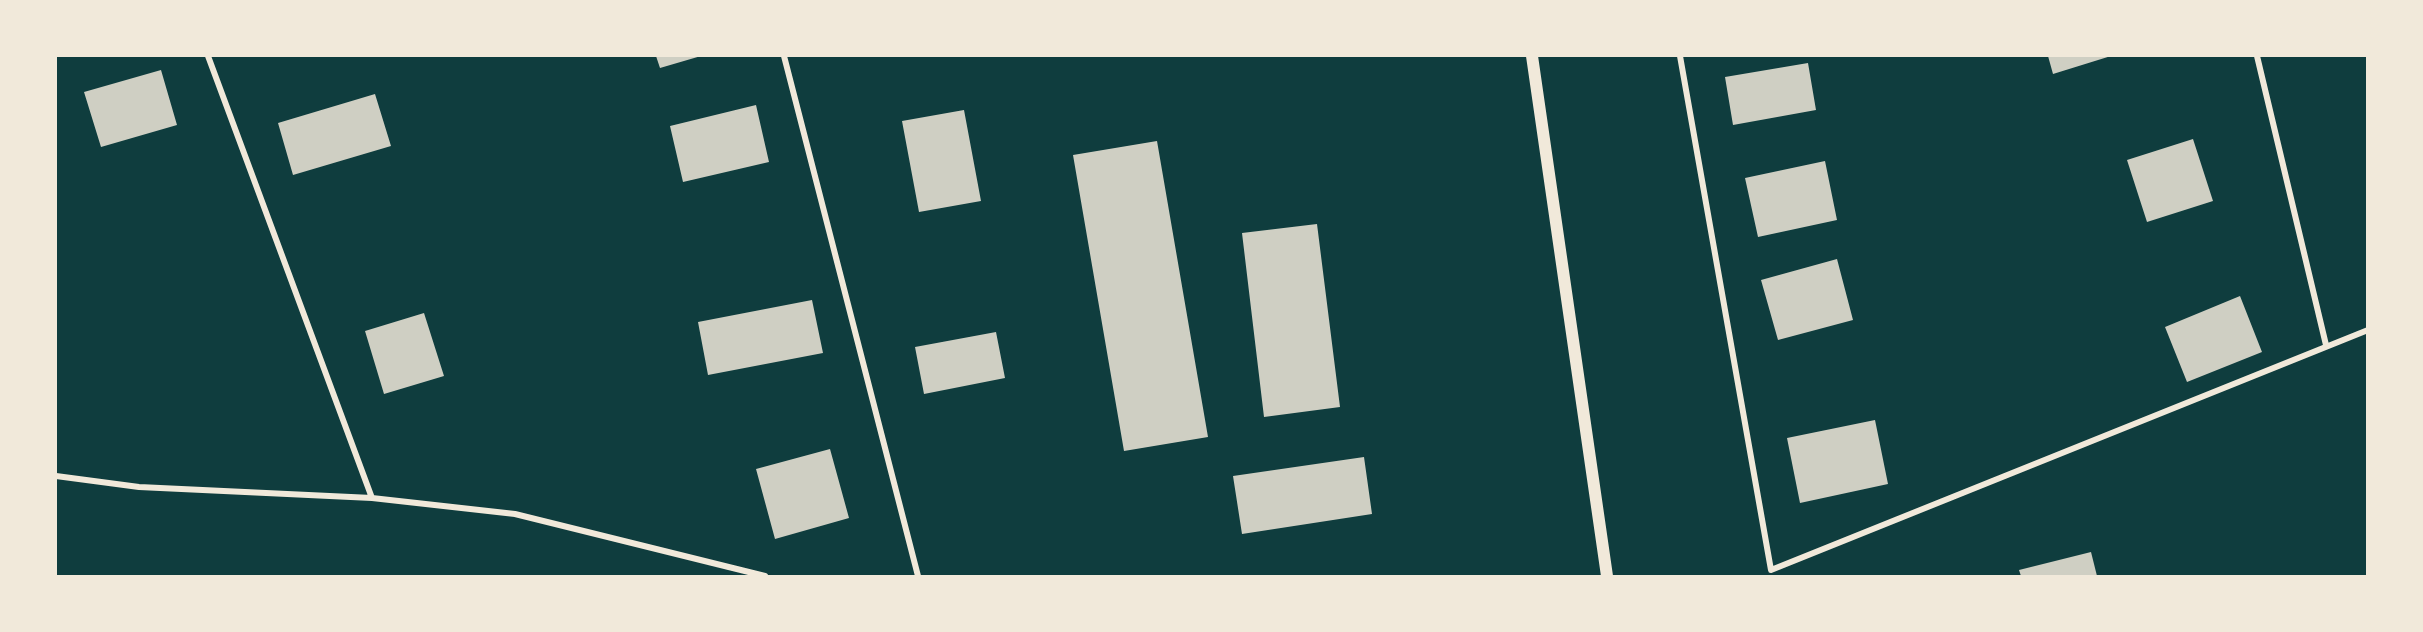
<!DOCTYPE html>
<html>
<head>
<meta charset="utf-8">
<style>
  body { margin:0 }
  #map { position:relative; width:2423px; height:632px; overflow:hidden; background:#0f3d3e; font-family:Raleway,sans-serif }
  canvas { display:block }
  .frame { position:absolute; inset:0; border:57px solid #f1e9da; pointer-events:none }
</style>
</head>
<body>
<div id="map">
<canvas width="2423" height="632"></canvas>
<div class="frame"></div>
</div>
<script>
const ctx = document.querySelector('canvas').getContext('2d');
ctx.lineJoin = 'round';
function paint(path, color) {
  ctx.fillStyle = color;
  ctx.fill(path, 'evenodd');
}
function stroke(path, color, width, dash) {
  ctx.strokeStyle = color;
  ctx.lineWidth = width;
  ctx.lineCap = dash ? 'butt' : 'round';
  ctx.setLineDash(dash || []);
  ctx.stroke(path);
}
const building = new Path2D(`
  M656,56H701L660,68Z
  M2048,56H2111L2053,74Z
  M1808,63L1816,110L1733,125L1725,77Z
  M161,70L177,125L101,147L84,92Z
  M375,94L391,146L293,175L278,123Z
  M756,105L769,162L683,182L670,126Z
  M964,110L981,201L919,212L902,121Z
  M2193,139L2213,201L2147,222L2127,160Z
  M1157,141L1208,437L1124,451L1073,155Z
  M1825,161L1837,220L1758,237L1745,178Z
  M1317,224L1340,407L1264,417L1242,233Z
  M1837,259L1853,320L1778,340L1761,280Z
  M2240,296L2262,352L2187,382L2165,327Z
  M812,300L823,353L708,375L698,322Z
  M424,313L444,376L384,394L365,331Z
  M996,332L1005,378L924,394L915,347Z
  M1875,420L1888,484L1800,503L1787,438Z
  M830,449L849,518L775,539L756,469Z
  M1364,457L1372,514L1242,534L1233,476Z
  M2091,552L2097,576H2021L2019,570Z`);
const minor = new Path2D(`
  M208,56L372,498
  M784,56L918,576
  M1680,56L1771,570L2368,330
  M2257,56L2326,345
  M56,476L139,487L372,498L515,514L765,576`);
const secondary = new Path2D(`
  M1532,56L1607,576`);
paint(building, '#cfcfc3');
stroke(minor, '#f1e9da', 6);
stroke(secondary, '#f1e9da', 12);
</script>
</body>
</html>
